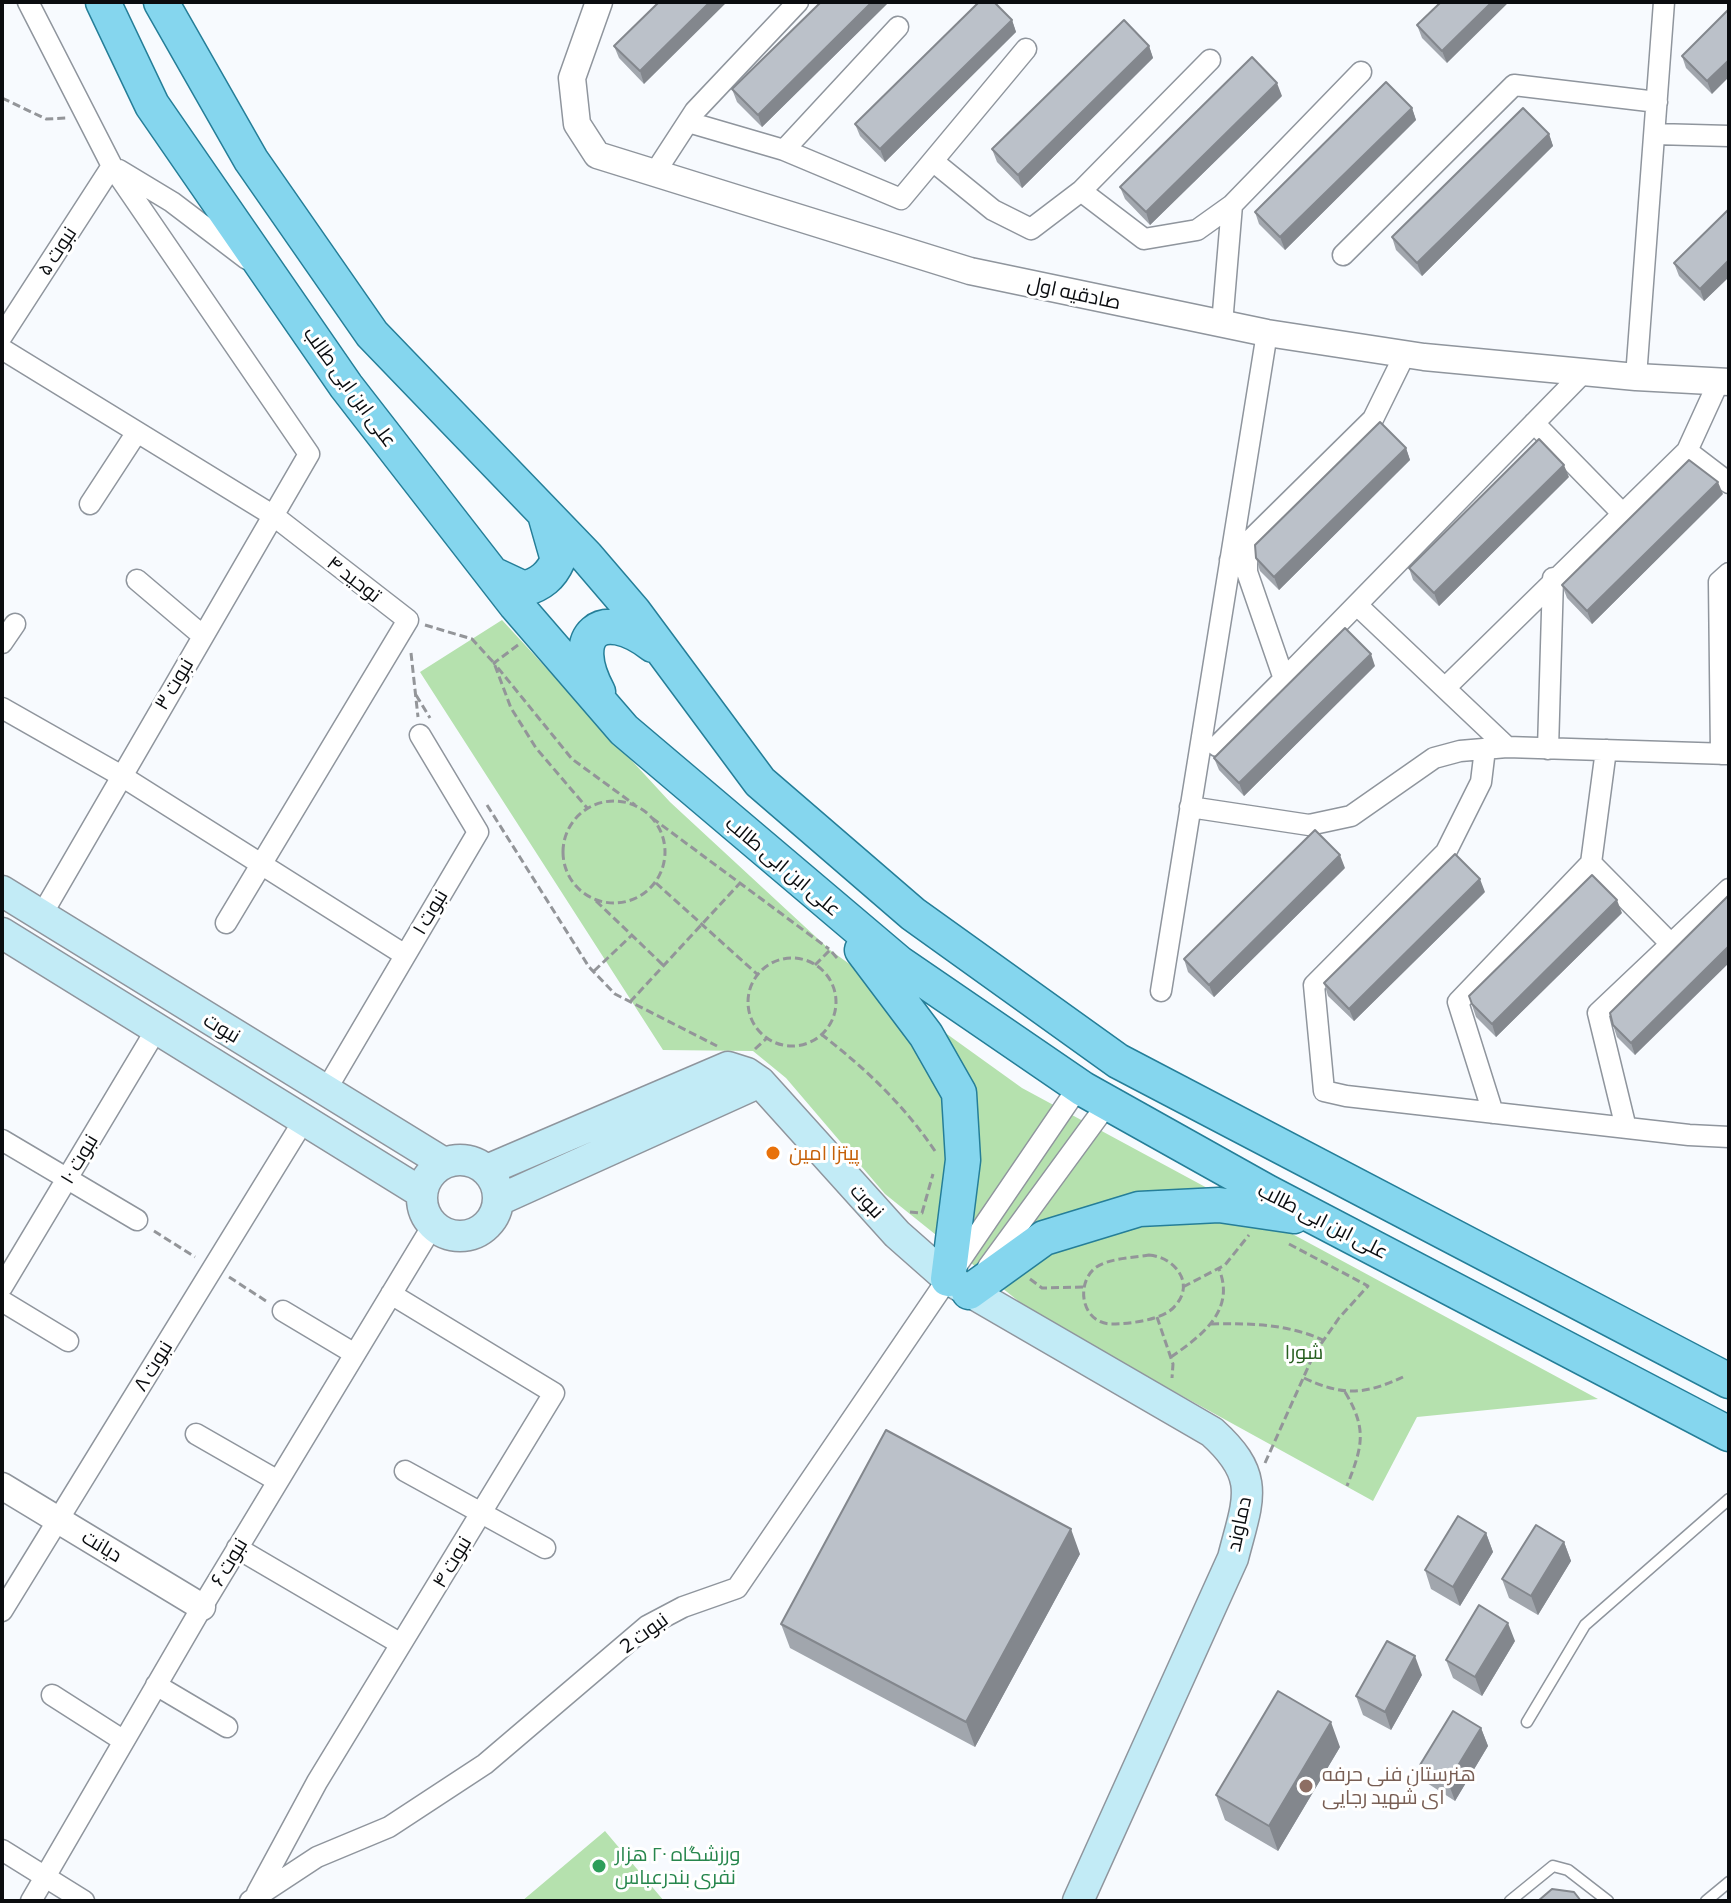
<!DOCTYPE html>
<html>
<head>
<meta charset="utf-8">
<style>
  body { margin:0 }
  #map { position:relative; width:1731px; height:1903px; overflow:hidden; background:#f7fafe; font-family:Commissioner,sans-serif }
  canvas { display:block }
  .frame { position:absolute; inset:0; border:4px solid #0a0c0f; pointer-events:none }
</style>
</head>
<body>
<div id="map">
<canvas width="1731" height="1903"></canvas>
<div class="frame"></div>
</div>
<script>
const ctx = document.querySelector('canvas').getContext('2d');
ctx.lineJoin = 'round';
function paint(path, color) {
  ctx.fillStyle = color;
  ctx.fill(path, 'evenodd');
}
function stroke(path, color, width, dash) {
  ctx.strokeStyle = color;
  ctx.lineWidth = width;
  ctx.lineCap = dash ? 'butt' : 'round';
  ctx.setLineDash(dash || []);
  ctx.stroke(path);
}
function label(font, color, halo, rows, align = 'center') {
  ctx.font = font + ' Commissioner,Cairo,sans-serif';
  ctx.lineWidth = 6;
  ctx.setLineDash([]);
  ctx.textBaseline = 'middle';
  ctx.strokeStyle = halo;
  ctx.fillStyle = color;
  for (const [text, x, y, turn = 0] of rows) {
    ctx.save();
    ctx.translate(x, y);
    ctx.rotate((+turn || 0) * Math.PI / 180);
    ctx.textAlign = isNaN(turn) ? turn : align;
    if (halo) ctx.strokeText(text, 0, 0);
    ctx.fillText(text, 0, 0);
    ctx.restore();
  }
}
const green = new Path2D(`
  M502,620L670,802L830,950L1022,1088L1598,1399L1417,1417L1373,1501L1037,1316L885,1194L786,1078L753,1051L663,1050L420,672Z
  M605,1831L664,1901H522Z`);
const path = new Path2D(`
  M2,98L46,119L66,118
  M425,625L472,639L494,663L511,708L536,748L588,809
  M518,645L494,663L572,759L635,805
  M411,653L418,717
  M416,695L430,718
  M563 852a51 51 0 1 1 102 0a51 51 0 1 1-102 0Z
  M487,805L589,967L615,994L717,1046
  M652,818L829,949
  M656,883L757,974
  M596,901L663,965
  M748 1002a44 44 0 1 1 88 0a44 44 0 1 1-88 0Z
  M815,965L830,950L837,958
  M594,971L632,935
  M630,1002L740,883
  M821,1034C866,1069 903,1104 935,1151
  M755,1049L767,1038
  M910,1212L922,1213L933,1174
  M154,1231L195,1257
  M1149,1255C1174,1257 1196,1283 1175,1306C1164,1320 1129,1324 1111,1324C1082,1323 1075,1285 1095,1268C1108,1258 1133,1258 1149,1255Z
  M229,1277L266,1301
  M1030,1279L1042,1288L1083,1287
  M1183,1287L1225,1265L1249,1235
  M1157,1317L1173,1364L1172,1378
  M1211,1324C1250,1323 1287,1324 1323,1340
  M1171,1357C1201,1336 1236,1311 1219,1269
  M1304,1378C1343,1396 1364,1395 1403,1377
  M1345,1392C1368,1430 1362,1447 1347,1486
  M1265,1463L1314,1354L1339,1318L1368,1286L1289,1244`);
const service = new Path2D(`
  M1527,1722L1585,1625L1729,1499
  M1510,1901L1553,1866L1568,1870L1608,1901
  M1706,1901L1729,1882`);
const minor = new Path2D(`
  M28,2L112,166L309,454L41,916
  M898,27L784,150L901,199L1026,49
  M688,122L784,150
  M1655,134L1729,136
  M934,162L993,210L1031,229L1081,191L1210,60
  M119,170L172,202L247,259
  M654,174L695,111L798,2
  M1081,191L1144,239L1197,230L1232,205
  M1343,255L1514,85L1657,102
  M1222,324L1232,205L1361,72
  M2,336L112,166
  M2,349L274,516L408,620L226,923
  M1636,377L1664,2
  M1534,423L1622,513
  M1687,451L1729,483
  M90,504L137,432
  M1230,560L1373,419L1405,354
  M137,580L203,636
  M1357,605L1507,747
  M2,643L15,624
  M1284,679L1584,372
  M1445,688L1687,451L1719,381
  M2,708L120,775L405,955
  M1217,746L1284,679L1247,572V544
  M1485,749L1481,782L1446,852L1314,985L1324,1091L1346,1096L1689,1135L1729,1137
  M1548,749L1553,578
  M1721,754L1719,582L1729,573
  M1190,807L1309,825L1351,816L1434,758L1460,751L1507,747L1729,754
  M1591,863L1671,944
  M1161,991L1267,333
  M326,1090L478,832L420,735
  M1493,1113L1458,1002L1591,863L1606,750
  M1626,1128L1598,1013L1729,889
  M2,1140L137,1220
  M988,1267L1108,1103
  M2,1287L156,1030
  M2,1301L68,1341
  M283,1311L355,1354
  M196,1434L278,1481
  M405,1471L545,1548
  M237,1548L401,1644
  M2,1611L304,1120
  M156,1685L227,1727
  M52,1695L124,1741
  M2,1850L84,1901
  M257,1893L317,1782L554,1393L391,1294
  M31,1901L202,1607L433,1225
  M250,1901L317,1857L389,1827L485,1764L647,1626L683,1607L737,1588L1079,1086`);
const tertiary = new Path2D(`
  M599,2L572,78L577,124L597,155L970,271L1267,333L1424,357L1636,377L1729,382
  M2,1486L202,1607`);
const secondary = new Path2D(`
  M2,891L444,1163
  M2,933L422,1193
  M422 1198a38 38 0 1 1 76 0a38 38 0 1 1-76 0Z
  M487,1170L728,1067L747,1073L760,1082L897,1234L948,1279L1212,1432C1262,1477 1248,1499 1233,1558L1078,1901
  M499,1200L760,1082`);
const primary = new Path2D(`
  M103,2L152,105L346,386L516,605L624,730L899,963L1083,1089L1267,1192L1729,1434
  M161,2L251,160L372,334L586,556L634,612L760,782L913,914L1118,1061L1729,1381
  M492,574L524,589C541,584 551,576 558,560L546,518
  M598,692C567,635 601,605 653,645
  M862,950L926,1035L959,1093L963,1160L948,1279
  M969,1292L1044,1238L1139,1209L1219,1205L1294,1216`);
const wall = new Path2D(`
  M659,2L644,84L619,58L614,46Z
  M821,2H889L762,127L737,102L732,89Z
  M1441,2L1447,63L1422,38L1417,25Z
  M1729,9L1712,94L1686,68L1682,56Z
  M1012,20L1016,32L885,162L860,136L855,124Z
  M1149,46L1153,58L1022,188L997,162L992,149Z
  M1282,96L1150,225L1125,199L1120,187Z
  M1412,108L1416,120L1285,250L1259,224L1255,212Z
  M1549,134L1553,146L1422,276L1396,250L1392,237Z
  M1729,209V277L1704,301L1679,276L1674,263Z
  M1406,448L1410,460L1279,590L1260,571L1256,558Z
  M1569,477L1439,606L1413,580L1409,568Z
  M1723,494L1592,624L1567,598L1562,585Z
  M1375,666L1244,796L1219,770L1214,758Z
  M1345,868L1214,997L1188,972L1184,959Z
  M1485,892L1354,1021L1328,996L1324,983Z
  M1729,895L1635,1055L1617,1037L1613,1025Z
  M1622,913L1496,1037L1476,1017L1469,996Z
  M1486,1533L1493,1552L1460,1606L1431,1589L1425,1570Z
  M1564,1542L1571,1561L1538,1615L1509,1598L1502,1579Z
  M1080,1554L975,1747L790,1648L781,1624Z
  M1515,1641L1482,1696L1453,1678L1446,1660Z
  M1422,1675L1391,1730L1363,1715L1356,1696Z
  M1481,1728L1488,1746L1455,1801L1427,1783L1420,1765Z
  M1340,1747L1278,1851L1225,1820L1216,1795Z`);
const shadedWall = new Path2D(`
  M710,2H727L644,84L640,71Z
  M872,2H889L762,127L758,115Z
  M1492,2H1509L1447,63L1442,51Z
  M1012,20L1016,32L885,162L880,149Z
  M1149,46L1153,58L1022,188L1018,175Z
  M1729,60V77L1712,94L1707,81Z
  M1277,83L1282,96L1150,225L1146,212Z
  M1412,108L1416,120L1285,250L1280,237Z
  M1549,134L1553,146L1422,276L1417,263Z
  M1729,260V277L1704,301L1700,289Z
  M1406,448L1410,460L1279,590L1274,577Z
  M1564,465L1569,477L1439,606L1434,593Z
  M1718,482L1723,494L1592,624L1587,611Z
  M1371,654L1375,666L1244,796L1239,783Z
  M1340,855L1345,868L1214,997L1209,985Z
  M1480,879L1485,892L1354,1021L1349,1009Z
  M1617,900L1622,913L1496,1037L1492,1024Z
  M1729,946V963L1635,1055L1631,1043Z
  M1071,1529L1080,1554L975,1747L966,1722Z
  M1486,1533L1493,1552L1460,1606L1453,1587Z
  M1564,1542L1571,1561L1538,1615L1531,1596Z
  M1508,1623L1515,1641L1482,1696L1475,1677Z
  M1415,1656L1422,1675L1391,1730L1385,1712Z
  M1331,1722L1340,1747L1278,1851L1269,1826Z
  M1481,1728L1488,1746L1455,1801L1448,1782Z`);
const building = new Path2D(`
  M659,2H710L640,71L614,46Z
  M821,2H872L758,115L732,89Z
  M979,2H994L1012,20L880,149L855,124Z
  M1441,2H1492L1442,51L1417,25Z
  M1729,9V60L1707,81L1682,56Z
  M1124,20L1149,46L1018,175L992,149Z
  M1252,57L1277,83L1146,212L1120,187Z
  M1386,82L1412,108L1280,237L1255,212Z
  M1523,108L1549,134L1417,263L1392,237Z
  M1729,209V260L1700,289L1674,263Z
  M1380,422L1406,448L1274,577L1256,558L1255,545Z
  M1539,439L1564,465L1434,593L1409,568Z
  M1689,460L1718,482L1587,611L1562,585Z
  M1345,628L1371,654L1239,783L1214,758Z
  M1315,830L1340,855L1209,985L1184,959Z
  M1455,854L1480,879L1349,1009L1324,983Z
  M1592,875L1617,900L1492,1024L1472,1004L1469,996Z
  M1729,895V946L1631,1043L1613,1025L1610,1013Z
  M886,1430L1071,1529L966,1722L781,1624Z
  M1458,1516L1486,1533L1453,1587L1425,1570Z
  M1536,1525L1564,1542L1531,1596L1502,1579Z
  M1479,1605L1508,1623L1475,1677L1446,1660Z
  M1387,1641L1415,1656L1385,1712L1356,1696Z
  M1278,1691L1331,1722L1269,1826L1216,1795Z
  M1453,1711L1481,1728L1448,1782L1420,1765Z
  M1552,1889L1574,1892L1581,1901H1538Z`);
const markers = [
  [773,1153,8,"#e8710a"],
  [1306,1786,8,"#8d6e63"],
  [599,1866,8,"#2e9e5b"]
];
const streetNames = [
  ["نبوت ۵",57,251,-57],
  ["صادقیه اول",1074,293,12],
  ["علی ابن ابی طالب",350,387,54],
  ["توحید ۴",354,579,38],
  ["نبوت ۳",174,684,-59],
  ["علی ابن ابی طالب",783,866,40],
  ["نبوت ۱",430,912,-59],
  ["نبوت",222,1028,31],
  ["نبوت ۱۰",79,1159,-59],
  ["نبوت",867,1201,47],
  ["علی ابن ابی طالب",1323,1221,27],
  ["نبوت ۸",153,1366,-58],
  ["دماوند",1239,1524,-78],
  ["دیانت",102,1546,31],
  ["نبوت ۶",229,1562,-59],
  ["نبوت ۴",452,1562,-59],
  ["نبوت 2",644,1633,-36]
];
const foodNames = [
  ["پیتزا امین",789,1153]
];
const parkNames = [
  ["شورا",1304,1352]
];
const educationNames = [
  ["هنرستان فنی حرفه",1322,1774],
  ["ای شهید رجایی",1322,1797]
];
const leisureNames = [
  ["ورزشگاه ۲۰ هزار",615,1854],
  ["نفری بندرعباس",615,1877]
];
paint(green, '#b5e1ae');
stroke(service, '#8f959d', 13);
stroke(minor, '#8f959d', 23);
stroke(tertiary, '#8f959d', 29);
stroke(secondary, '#8f959d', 33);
stroke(primary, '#257e98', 37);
stroke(path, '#939599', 3, [8, 4]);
stroke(service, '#fff', 10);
stroke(minor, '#fff', 20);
stroke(tertiary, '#fff', 26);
stroke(secondary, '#c2ebf6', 30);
stroke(primary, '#85d6ee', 34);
paint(wall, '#a1a6ad');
paint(shadedWall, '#83878d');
paint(building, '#bbc1c9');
stroke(building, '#83878d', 2);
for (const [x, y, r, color] of markers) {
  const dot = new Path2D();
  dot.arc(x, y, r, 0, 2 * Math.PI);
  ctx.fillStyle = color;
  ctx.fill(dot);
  stroke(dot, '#fff', 3);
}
label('20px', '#0a0c0f', '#fff', streetNames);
label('20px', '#c56008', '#fff', foodNames, 'left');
label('20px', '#265e1e', '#fff', parkNames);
label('20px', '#785e54', '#fff', educationNames, 'left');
label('20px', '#27864d', '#fff', leisureNames, 'left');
</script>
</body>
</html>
